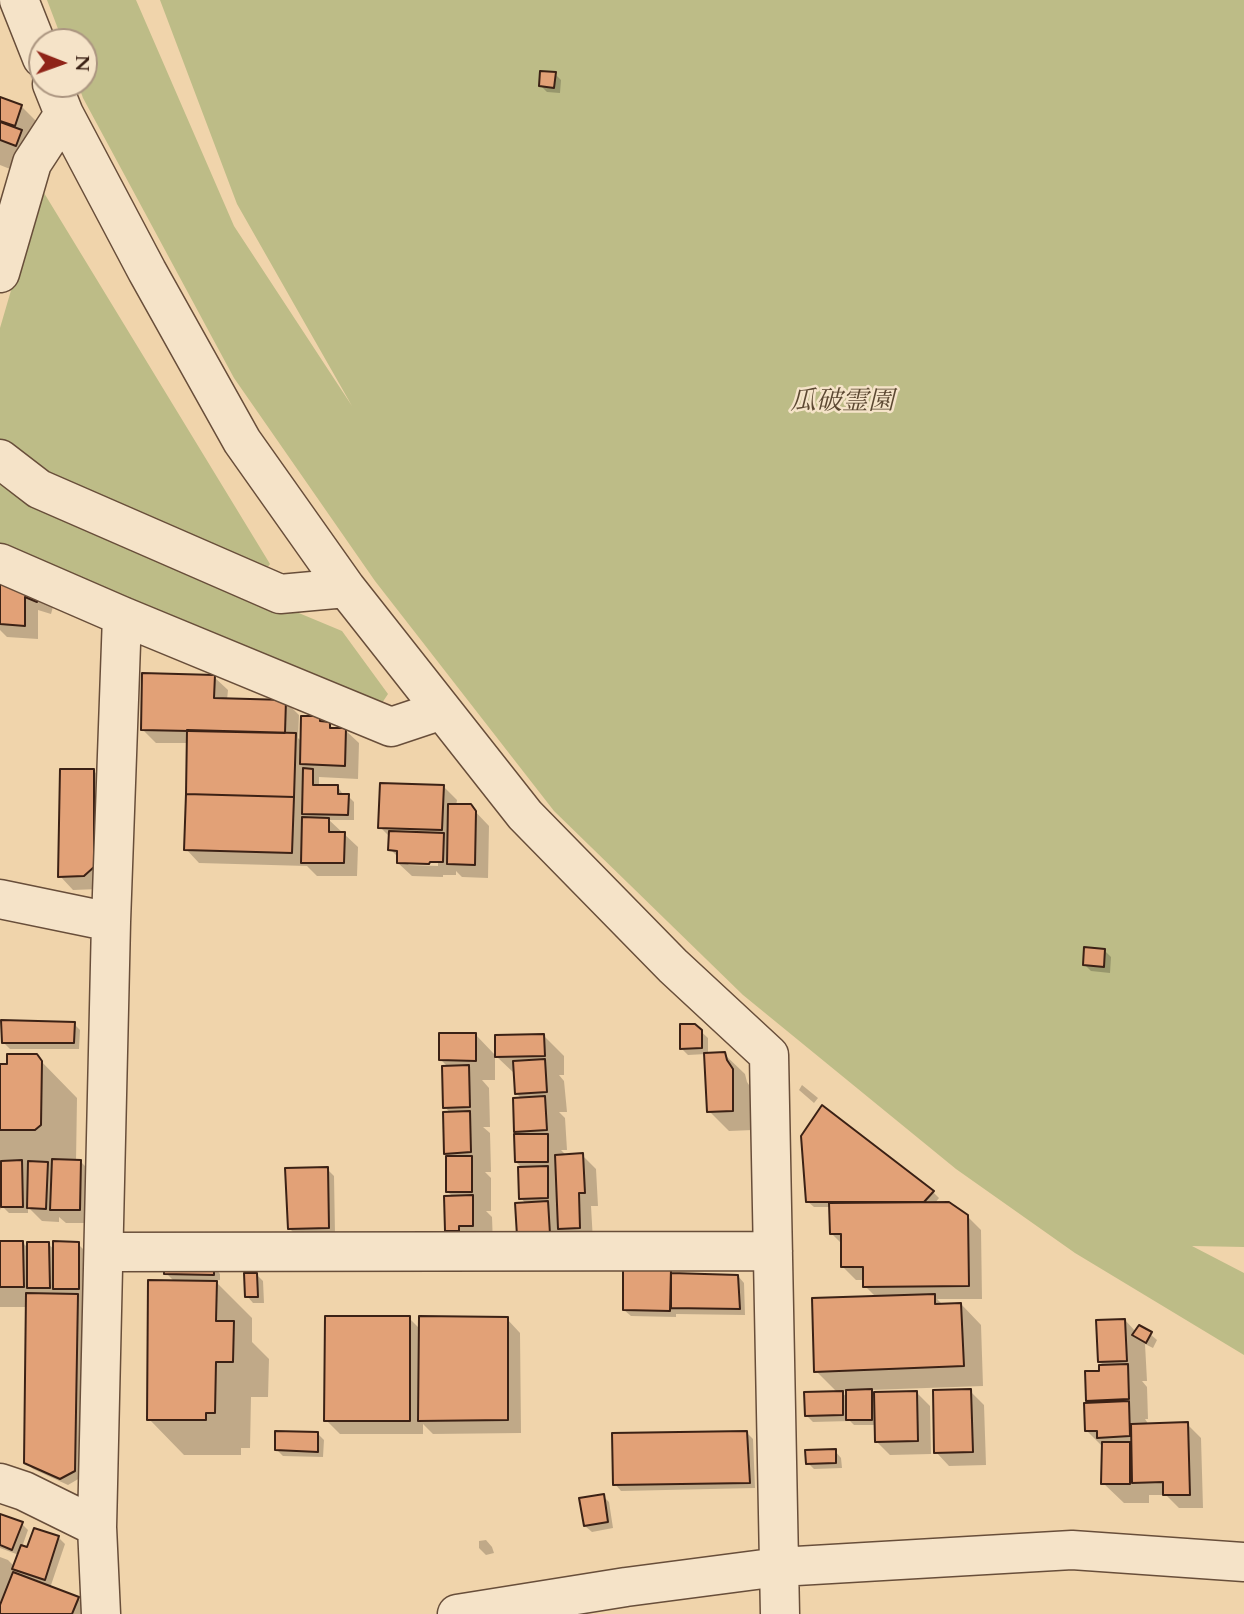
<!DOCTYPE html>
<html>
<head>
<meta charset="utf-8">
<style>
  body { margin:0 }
  #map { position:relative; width:1244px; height:1614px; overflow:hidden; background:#f0d4ab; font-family:Cardo,serif }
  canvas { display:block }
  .north { position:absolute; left:28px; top:28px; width:70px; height:70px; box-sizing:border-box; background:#f5e3c8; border:2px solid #ab9580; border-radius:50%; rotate:91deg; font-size:19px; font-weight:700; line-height:28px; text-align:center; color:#3b2115 }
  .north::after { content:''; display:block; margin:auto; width:24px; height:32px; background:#8f2418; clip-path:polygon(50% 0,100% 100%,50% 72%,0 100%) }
</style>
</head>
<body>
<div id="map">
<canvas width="1244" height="1614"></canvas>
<div class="north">N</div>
</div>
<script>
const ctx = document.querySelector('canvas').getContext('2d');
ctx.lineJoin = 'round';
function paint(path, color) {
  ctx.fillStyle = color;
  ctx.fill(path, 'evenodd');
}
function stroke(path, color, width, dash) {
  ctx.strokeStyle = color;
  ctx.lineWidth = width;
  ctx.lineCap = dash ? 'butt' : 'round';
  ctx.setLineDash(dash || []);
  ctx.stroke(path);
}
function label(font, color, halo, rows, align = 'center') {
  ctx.font = font + ' Cardo,"Noto Serif JP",serif';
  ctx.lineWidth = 5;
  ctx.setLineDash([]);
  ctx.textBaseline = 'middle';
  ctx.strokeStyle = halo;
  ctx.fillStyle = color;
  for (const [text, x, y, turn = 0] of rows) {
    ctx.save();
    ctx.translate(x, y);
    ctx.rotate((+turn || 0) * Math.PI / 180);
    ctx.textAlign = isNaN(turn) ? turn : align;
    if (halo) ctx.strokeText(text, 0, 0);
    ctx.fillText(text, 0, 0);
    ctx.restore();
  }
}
const green = new Path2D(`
  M47,0H136L234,226L352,406L237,204L160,0H1244V1247L1192,1246L1244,1273V1355L1075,1253L956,1169L743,995L554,811L375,581L234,378L83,98L78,84H84V42H63Z
  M41,188L270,564L263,573L37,471L0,441V328Z
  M0,481L18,496L342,631L388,694L378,709L0,545Z`);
const shadow = new Path2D(`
  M555,74L561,80L560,93L547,92L541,86Z
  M0,98L21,106L42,127L15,171L0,165Z
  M0,578L39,593L53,607L51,614L38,610V639L7,637L0,630Z
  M214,677L228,690L227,700L285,701L299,715L298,738L302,742L319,718L336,730H345L359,743L358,779L319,777V787H338L344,796H348L354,802V820H329L358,847L357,876H317L307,866L199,863L186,849L189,743H156L142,729Z
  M94,771L107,785L98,889L73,890L60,876Z
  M443,786L457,800L456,806H470L489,826L488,878L462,877L456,871V875H443V877L412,876L398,863L399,858L390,849V837L380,827ZM406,862L438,863V866L409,865Z
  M1105,951L1111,957L1110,973L1091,971L1085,965Z
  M74,1024L80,1030L79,1049H10L3,1042Z
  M695,1026L708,1038V1055L724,1054L745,1074L747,1082L753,1091V1130L729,1131L709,1111L706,1054L688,1055L681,1048Z
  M475,1034L495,1055V1080H482L489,1088L490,1127H483L490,1133L491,1172H485L491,1178V1211H486L492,1217L493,1245L467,1251L447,1230L454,1198L447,1191L451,1158L446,1153L451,1114L445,1107L449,1068L441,1060Z
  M543,1035L564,1056V1075H559L564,1081L567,1112H559L565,1118L567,1150H561L567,1156L582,1155L596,1169L598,1206H591L593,1241L539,1255L526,1204L521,1198L523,1169L516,1162L521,1136L516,1131L522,1099L516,1093L515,1074L497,1057Z
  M36,1056L77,1098L76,1162H81L94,1175L93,1223H66L59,1217V1222L42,1221L28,1207V1213H9L2,1206L0,1210V1066H9Z
  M802,1085L818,1098L814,1103L799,1090Z
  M822,1107L933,1192L939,1198L935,1203L967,1216L981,1230L982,1299H937L943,1305L961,1304L981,1325L983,1386L870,1390V1393H917L930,1406L931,1454L890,1455L876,1441V1425H854L850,1421L813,1422L807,1416L838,1393L816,1371L877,1298L865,1286V1280H856L842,1266V1244L831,1233V1207H814L807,1201ZM840,1391H848V1398Z
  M327,1169L334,1176L335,1234L296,1235L289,1228Z
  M0,1242L23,1243L29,1249L48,1244L55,1250L78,1244L98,1264L80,1478L68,1485L33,1469L26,1463L28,1307H0Z
  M214,1267L220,1274V1280H214L252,1318V1342L269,1359L268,1397H251L250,1448H241V1455H184L149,1419L175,1282L166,1273Z
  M670,1271L674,1275L738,1276L744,1283L745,1315L676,1314V1317L631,1316L624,1310Z
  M257,1275L263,1281L264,1303H253L247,1296Z
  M409,1318L421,1330L507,1319L520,1333L521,1433L433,1434L423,1424V1434H340L326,1420Z
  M1125,1320L1136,1332L1150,1334L1157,1340L1153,1348L1145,1344L1147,1381H1142L1147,1387L1148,1419H1145L1149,1425L1187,1424L1201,1438L1203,1508H1179L1166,1495H1149V1503H1124L1103,1483V1447L1087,1431L1092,1404L1087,1400L1105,1367L1100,1362Z
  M970,1391L984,1405L986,1465L949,1466L936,1452Z
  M746,1432L753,1439L755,1488L621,1491L615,1484Z
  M318,1434L324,1440L323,1457L283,1456L277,1450Z
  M835,1451L841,1458L842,1468L814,1469L808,1463Z
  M603,1496L609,1502L613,1528L592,1532L585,1526Z
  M0,1515L22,1524L28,1530L22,1547L28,1549L35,1530L59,1538L65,1544L50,1588L78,1598L91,1614H0V1557L8,1560L15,1567L19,1555L0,1548Z
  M486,1540L492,1547L494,1553L486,1555L479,1548V1541Z`);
const building = new Path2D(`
  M540,71L556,72L554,88L539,86Z
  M0,97L22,105L15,126L0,121Z
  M0,122L22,130L16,146L0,140Z
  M0,576L40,592L37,602L25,597V626L0,624Z
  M142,673L215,675L214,698L286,700L285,733L141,730Z
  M301,716H320V721L330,722V728H346L345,766L300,764Z
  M187,730L296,733L294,797L186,794Z
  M303,768L313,769V785H338V794H349L348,815L302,814Z
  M60,769H94V867L84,876L58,877Z
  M380,783L444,785L442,830L378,828Z
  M186,794L294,797L292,853L184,850Z
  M448,804H471L476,811L475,865L447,864Z
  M302,817L329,818V832H345L344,863H301Z
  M389,831L444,833L443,862H430L429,864L397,863V851L388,850Z
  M1084,947L1105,949L1104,967L1083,965Z
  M1,1020L75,1022L74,1043H2Z
  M680,1024H695L702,1030V1048L680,1049Z
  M439,1033H476V1061L439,1060Z
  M544,1034L545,1056L495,1057V1035Z
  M725,1052L727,1060L733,1069V1111L707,1112L704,1053Z
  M7,1054H37L42,1061L41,1125L35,1130H0V1064H7Z
  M545,1059L547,1092L515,1094L513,1061Z
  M469,1065L470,1107L443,1108L442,1066Z
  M545,1096L547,1130L514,1132L513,1098Z
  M822,1105L934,1191L924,1202H806L801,1136Z
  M470,1111L471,1152L444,1154L443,1112Z
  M514,1134H548V1162H515Z
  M583,1153L585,1193H579L580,1228L558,1229L555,1155Z
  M446,1156H472V1192H446Z
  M52,1159L81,1160L80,1210H50Z
  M22,1160L23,1207H1V1161Z
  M28,1161L48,1162L46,1209L27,1208Z
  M548,1166V1198L519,1199L518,1167Z
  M328,1167L329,1228L288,1229L285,1168Z
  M473,1195V1226H459V1231H445L444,1196Z
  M548,1201L550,1234L517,1236L515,1203Z
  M949,1202L968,1215L969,1286L863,1287V1267H841V1234H830L829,1203Z
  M0,1241H23L24,1287H0Z
  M53,1241L79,1242V1289H53Z
  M27,1242H49L50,1288H27Z
  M164,1264L214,1266V1275L164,1274Z
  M623,1269H671L670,1311L623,1310Z
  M244,1273H257L258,1297H245Z
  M671,1273L738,1275L740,1309L671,1308Z
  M148,1280L217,1281L216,1321H234L233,1362H216L215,1413H206V1420H147Z
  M26,1293L78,1294L75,1471L60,1479L24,1463Z
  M935,1294V1304L961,1303L964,1366L814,1372L812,1298Z
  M325,1316H410V1421H324Z
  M419,1316L508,1317V1420L418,1421Z
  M1125,1319L1127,1361L1098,1362L1096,1320Z
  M1139,1325L1152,1332L1146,1343L1132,1335Z
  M1128,1364L1129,1399L1086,1401L1085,1371H1099V1365Z
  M872,1389V1420H846V1390Z
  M971,1389L973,1452L934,1453L933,1390Z
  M843,1391V1415L805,1416L804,1392Z
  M917,1391L918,1441L875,1442L874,1392Z
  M1129,1401L1130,1436L1097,1438V1431H1085L1084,1403Z
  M1188,1422L1190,1495H1163V1482L1132,1483L1131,1424Z
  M275,1431L318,1432V1452L275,1450Z
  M747,1431L750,1483L613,1485L612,1433Z
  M1102,1442H1130V1484H1101Z
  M836,1449V1463L806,1464L805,1450Z
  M604,1494L608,1522L584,1526L579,1498Z
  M0,1514L23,1522L12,1550L0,1545Z
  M34,1528L59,1536L45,1580L12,1569L21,1545L27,1547Z
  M13,1572L79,1597L72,1614H0V1605Z`);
const minor = new Path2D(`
  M19,0L42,58
  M52,84L64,114L147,271L242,441L346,588L525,815L673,966L769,1055L780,1614
  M0,273L32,163L64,114
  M0,459L39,489L280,594L346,588
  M0,563L122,616L391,727L442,710
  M0,899L111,922
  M104,1252L773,1251
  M0,1483L24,1491L97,1527
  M101,1614L97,1527L111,922L122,616
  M457,1614L626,1587L779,1567L1072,1550L1244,1562`);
const parkNames = [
  ["瓜破霊園",842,403]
];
paint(green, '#bdbc87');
paint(shadow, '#0003');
paint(building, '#e2a177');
stroke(building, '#3b2115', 2);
stroke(minor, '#684e3a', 41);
stroke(minor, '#f5e3c8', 38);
label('italic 26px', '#5c4832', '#f5e3c8', parkNames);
</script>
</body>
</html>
